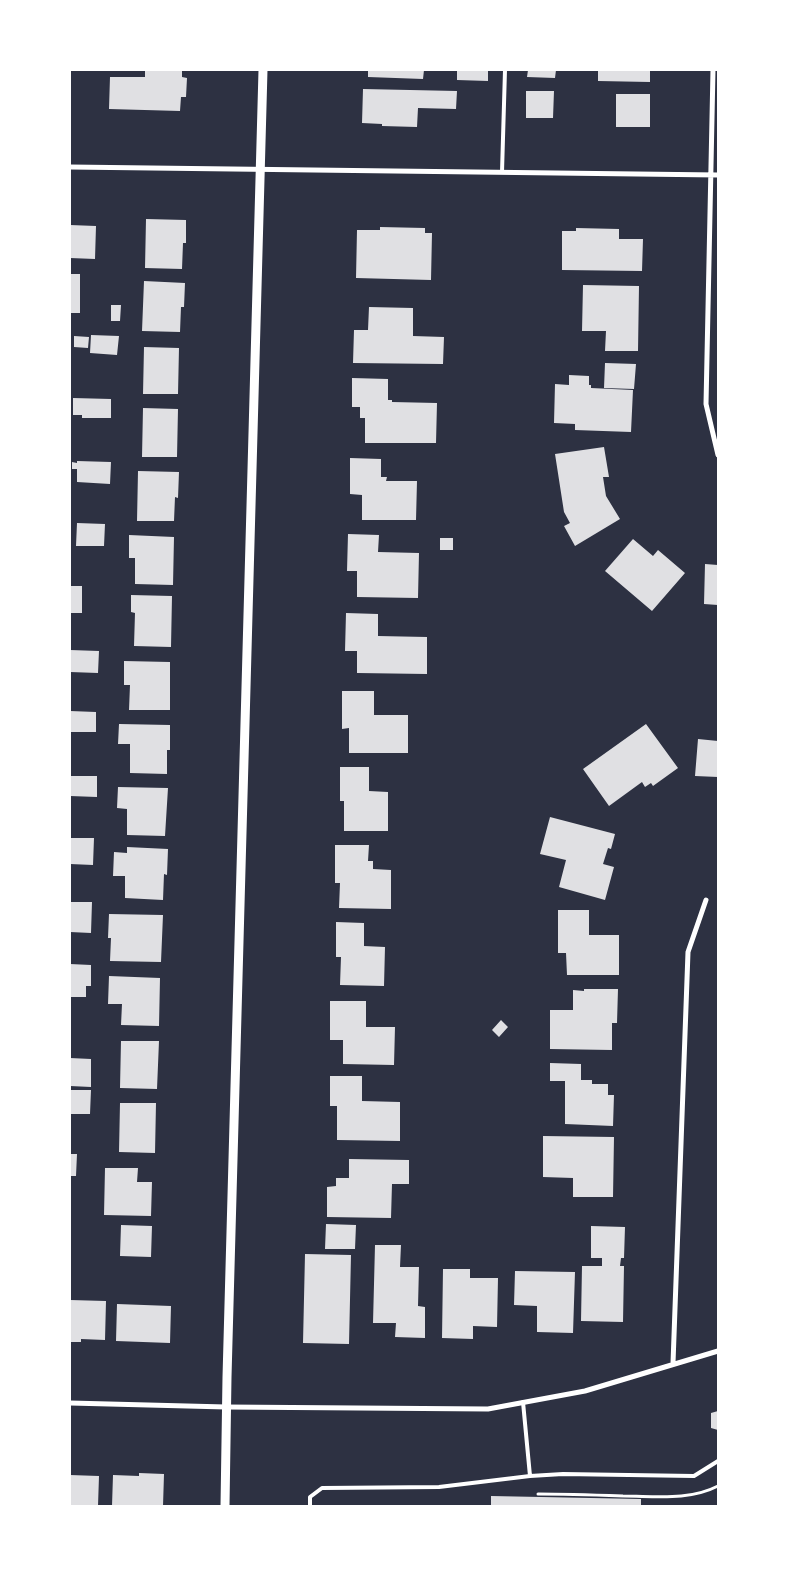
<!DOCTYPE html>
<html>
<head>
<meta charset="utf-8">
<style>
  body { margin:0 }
  #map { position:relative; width:788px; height:1576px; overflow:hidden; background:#2d3142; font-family:Raleway,sans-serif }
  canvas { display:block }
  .frame { position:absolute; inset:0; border:71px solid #fff; pointer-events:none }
</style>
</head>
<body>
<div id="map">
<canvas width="788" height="1576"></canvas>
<div class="frame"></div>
</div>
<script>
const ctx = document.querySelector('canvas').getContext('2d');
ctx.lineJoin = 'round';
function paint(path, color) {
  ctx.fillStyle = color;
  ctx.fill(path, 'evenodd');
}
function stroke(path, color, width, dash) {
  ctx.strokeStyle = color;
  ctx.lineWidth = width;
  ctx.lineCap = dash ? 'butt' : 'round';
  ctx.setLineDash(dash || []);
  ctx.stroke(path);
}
const building = new Path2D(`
  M145,70H182V77L187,78L186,97H181L180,111L109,109L110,77H145Z
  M368,70H424L423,79L368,77Z
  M457,70H488V81L457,80Z
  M528,70H556L555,78L527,77Z
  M598,70H650V82L598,81Z
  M363,89L457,91L456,109L418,108L417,127L382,126V124L362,123Z
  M526,91H554L553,118H526Z
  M616,94H650V127H616Z
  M146,219L186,220V243H183L182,269L145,268Z
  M70,225L96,226L95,259L70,258Z
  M380,227L425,228V233H432L431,280L356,278L357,230H380Z
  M576,228L619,229V239H643L642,271L562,270V231H576Z
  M70,274H80V313H70Z
  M144,281L185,283L184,307H181L180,332L142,331Z
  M583,285L639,286L638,351H605L606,331H582Z
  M111,305H121L120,321H111Z
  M369,307L413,308V336L444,337L443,364L353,363L354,330H368Z
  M91,335L119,336L117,355L90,353Z
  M74,336L89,337L88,348L74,347Z
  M144,347L179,348L178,394H143Z
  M605,363L636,364L634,389L604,388Z
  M569,375L589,376V385H591V388L633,390L631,432L575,430V424L554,423L555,384L569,385Z
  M352,378L388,379V400H392V402L437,403L436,443H365V418H360V407H352Z
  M73,398L111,399V418H82V415H73Z
  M143,408L178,409L177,457H142Z
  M604,447L609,477H603L606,496L620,519L575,546L564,526L570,523L564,512L555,454Z
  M350,458L381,459V477H387L386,481H417L416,520H362V495L350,494Z
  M77,461L111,462L110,484L77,482V469H72V462L77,463Z
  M138,471L179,472L178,498L175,497L174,521H137Z
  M77,523L105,524L104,546H76Z
  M348,534L379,535L378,552L419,553L418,598L357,597V571H347Z
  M129,535L174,537L173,585L135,584V558H129Z
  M440,538H453V550H440Z
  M633,539L653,556L658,550L685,573L652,611L605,571Z
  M705,564L718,565V605L704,604Z
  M70,586H82V613H70Z
  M131,595L172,596L171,647L134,646L135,613L131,612Z
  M346,613L378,614V636L427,637V674L357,673V651H345Z
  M70,650L99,651L98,673L70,672Z
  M124,661L170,662V710H129L130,685H124Z
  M342,691H374V715H408V753H349V728L342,729Z
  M70,711L96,712V732H70Z
  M119,724L170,725V750H167V774L130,773V744H118Z
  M646,724L678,768L653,786L651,783L645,787L642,782L609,806L583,769Z
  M698,739L718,741V777L695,776Z
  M340,767H369V791L388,792V831H344V801H340Z
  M70,776H97V797L70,796Z
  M118,787L168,788L165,836L127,835V809L117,808Z
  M550,817L615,834L611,849L608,848L603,864L614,867L605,900L559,887L566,860L540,854Z
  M70,838H94L93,865L70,864Z
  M335,845H369L368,861H373V869L391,870V909L339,908L340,883H335Z
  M127,847L168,849L167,875L164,874L163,900L125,898V876H113L114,852L127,853Z
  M70,902H92L91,933L70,932Z
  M558,910H589V935H619V975H567L566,953H558Z
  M109,914L163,915L161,962L110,961L111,938H108Z
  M336,922L364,923V946L385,947L384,986L340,985L341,957H336Z
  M70,964L91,965V986H86V997H70Z
  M109,976L160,978L159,1026L121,1025L122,1004H108Z
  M584,989H618L617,1023H612V1050L550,1049V1010H573V990L584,991Z
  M330,1001H366V1027H395L394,1065L343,1064V1040H330Z
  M501,1020L508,1027L499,1037L492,1030Z
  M121,1041H159L157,1089L120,1088Z
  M70,1058L91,1059V1087L70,1086Z
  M550,1063L581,1064V1080H592V1084H608V1095H614L613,1126L565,1124V1081H550Z
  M330,1076H362V1101L400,1102V1141L337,1140V1106H330Z
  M70,1090H91L90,1114H70Z
  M120,1103H156L155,1153L119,1152Z
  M543,1136L614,1137L613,1197H573V1178L543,1177Z
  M70,1154H77L76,1176H70Z
  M349,1159L409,1160V1184H392L391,1218L327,1217V1187L336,1186V1178H349Z
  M105,1168H138L137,1182H152L151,1216L104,1215Z
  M326,1224L356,1225L355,1249H325Z
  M121,1225L152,1226L151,1257L120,1256Z
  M591,1226L625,1227L624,1258H621L620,1266H624L623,1322L581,1321L582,1266H602V1258H591Z
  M375,1245H401L400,1267H419L418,1306L425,1307V1338L395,1337L396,1323H373Z
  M305,1254L351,1255L349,1344L303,1343Z
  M443,1269H470V1278H498L497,1327L473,1326V1339L442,1338Z
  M515,1271L575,1272L573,1333L537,1332V1306L514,1305Z
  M70,1300L106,1301L105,1340L81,1339V1342H70Z
  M117,1304L171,1306L170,1343L116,1341Z
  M718,1411V1430L711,1428V1413Z
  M139,1473L164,1474L163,1506H112L113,1475L139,1476Z
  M70,1475L99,1476L98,1506H70Z
  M491,1496L641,1499V1506H491Z`);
const path = new Path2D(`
  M538,1494C566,1494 595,1495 623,1496C655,1496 689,1501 718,1486`);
const service = new Path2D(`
  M502,172L505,70
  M523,1402L530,1476
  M310,1506V1497L322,1488L439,1487L530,1476L563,1474L694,1476L718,1461`);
const minor = new Path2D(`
  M713,70L706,404L718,455
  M70,167L718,175
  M673,1363L688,952L706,900
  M70,1403L226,1407L488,1409L585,1391L718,1351`);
const tertiary = new Path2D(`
  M225,1506L227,1377L263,70`);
paint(building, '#e0e0e3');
stroke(path, '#fff', 3);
stroke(service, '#fff', 4);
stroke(minor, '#fff', 5);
stroke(tertiary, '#fff', 9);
</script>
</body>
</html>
